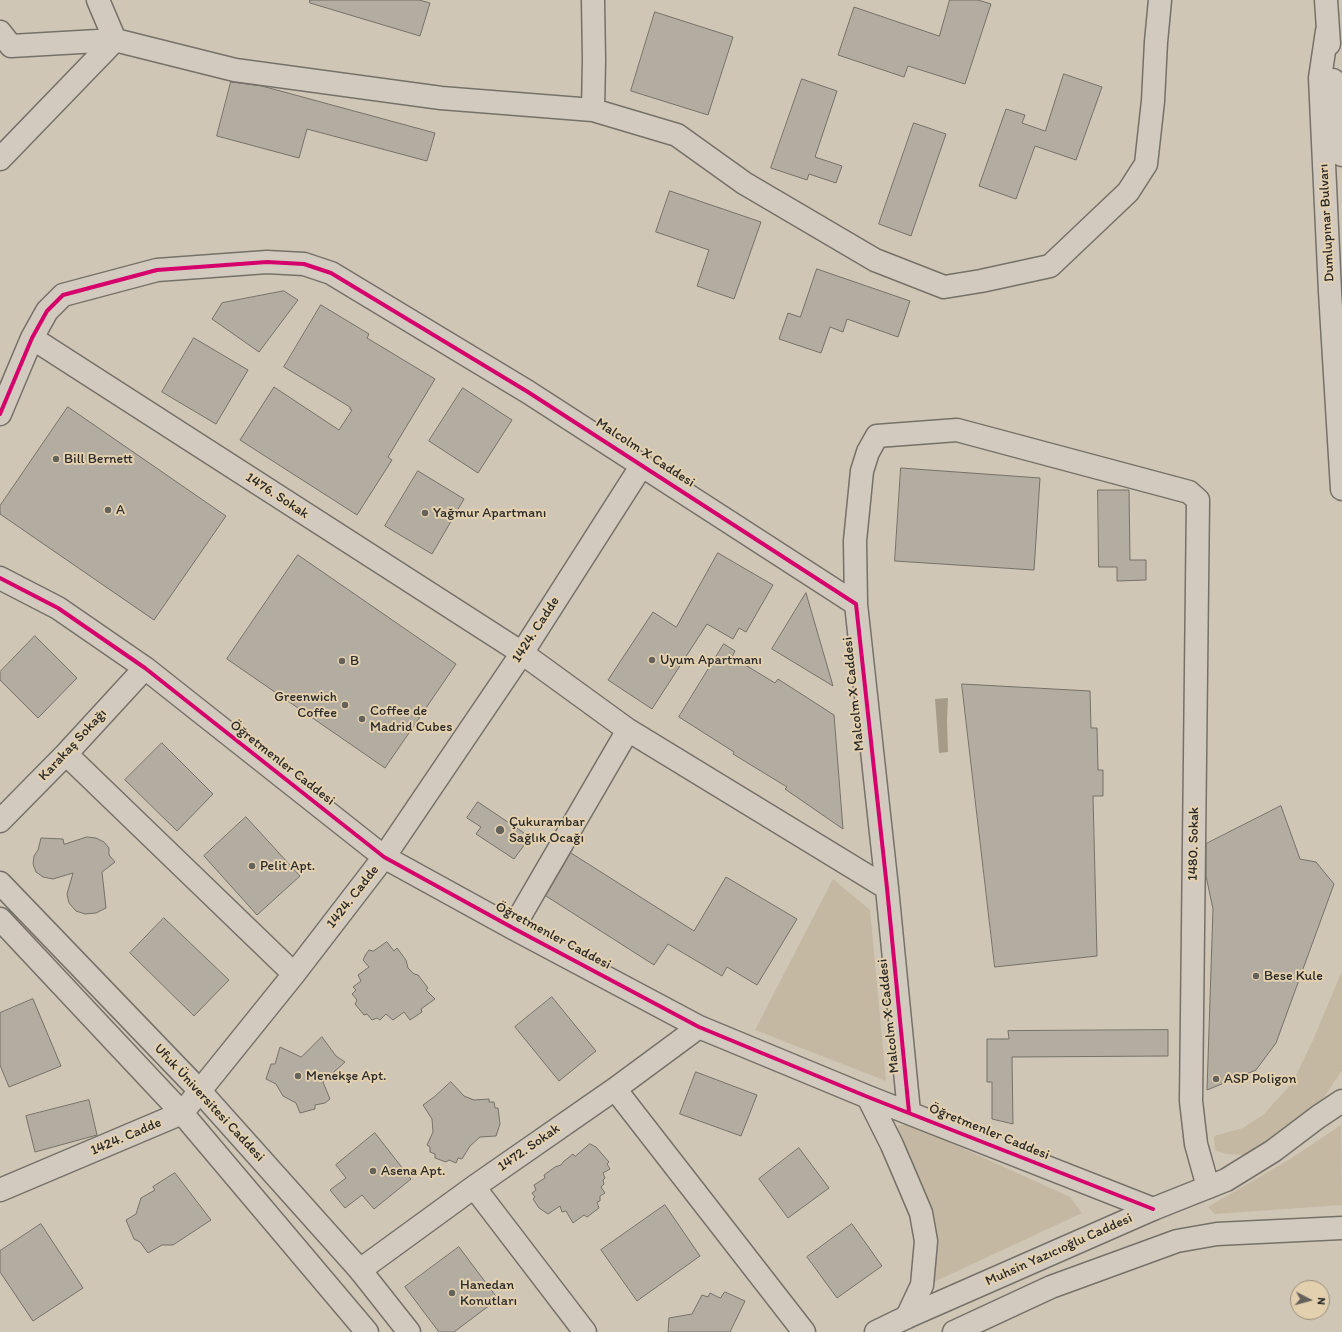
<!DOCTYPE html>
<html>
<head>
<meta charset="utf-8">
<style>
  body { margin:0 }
  #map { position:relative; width:1342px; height:1332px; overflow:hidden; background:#d0c6b5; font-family:Itim,sans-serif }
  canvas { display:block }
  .north { position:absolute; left:1290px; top:1280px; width:40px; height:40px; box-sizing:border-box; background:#e3d0ae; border:1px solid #998e7a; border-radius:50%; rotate:96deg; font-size:11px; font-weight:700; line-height:16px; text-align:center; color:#2b2b2b }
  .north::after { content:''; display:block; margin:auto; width:14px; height:18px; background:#65615b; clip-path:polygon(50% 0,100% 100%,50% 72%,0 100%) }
</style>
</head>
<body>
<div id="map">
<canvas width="1342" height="1332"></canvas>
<div class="north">N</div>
</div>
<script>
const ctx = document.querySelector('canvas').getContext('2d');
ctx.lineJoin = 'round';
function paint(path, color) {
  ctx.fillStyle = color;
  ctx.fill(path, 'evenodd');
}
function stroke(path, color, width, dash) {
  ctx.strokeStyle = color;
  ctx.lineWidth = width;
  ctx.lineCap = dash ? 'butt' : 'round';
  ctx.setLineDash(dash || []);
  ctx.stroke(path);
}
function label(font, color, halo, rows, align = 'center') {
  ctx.font = font + ' Itim,sans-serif';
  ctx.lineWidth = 4;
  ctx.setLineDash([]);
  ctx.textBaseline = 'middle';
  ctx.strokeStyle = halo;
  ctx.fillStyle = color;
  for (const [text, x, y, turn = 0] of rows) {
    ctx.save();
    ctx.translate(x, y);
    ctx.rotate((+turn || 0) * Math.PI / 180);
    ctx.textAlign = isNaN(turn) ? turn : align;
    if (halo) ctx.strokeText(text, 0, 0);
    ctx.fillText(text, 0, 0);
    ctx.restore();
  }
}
const green = new Path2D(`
  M833,879L870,910L886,1081L755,1030Z
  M1342,971V1070L1323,1099L1298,1122L1246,1155L1226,1154L1215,1150L1214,1136L1243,1128L1263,1115L1293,1082L1313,1040Z
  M909,1124L1070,1197L1082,1213L934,1282L928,1219L897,1126Z
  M1341,1125L1342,1205L1215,1214L1208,1207L1290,1159Z`);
const water = new Path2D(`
  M948,698L947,722L948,752L939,753L935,699Z`);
const building = new Path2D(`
  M310,0H419L430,3L420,36L310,3Z
  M950,0H978L991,4L965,84L908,66L904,77L838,55L854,7L939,36Z
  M655,12L733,37L708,115L631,91Z
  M1064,74L1102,87L1076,160L1035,146L1016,199L979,186L1006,109L1025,115L1022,123L1045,131Z
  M802,79L837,91L815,157L842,166L836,183L809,174L807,180L771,168Z
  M231,82L262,86L435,133L427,161L307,129L299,158L217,136Z
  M914,123L946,134L911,236L879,224Z
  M670,191L761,222L734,299L697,286L709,250L656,232Z
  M817,269L910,301L898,337L847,319L843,332L830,327L821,353L779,339L788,313L800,317Z
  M284,291L298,300L259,352L212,319L222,303Z
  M321,305L369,334L367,338L435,379L388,457L392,460L357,515L240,440L274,387L339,430L352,410L350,409V407L284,367Z
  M194,338L248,370L216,424L162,392Z
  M463,388L512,420L478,473L429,441Z
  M68,407L226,516L154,620L0,514V506Z
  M901,468L1040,478L1034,570L895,561Z
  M418,471L464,499L432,554L385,526Z
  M1098,490H1129L1130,560H1146V580L1117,581V567H1099Z
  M718,553L773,585L746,632L739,628L733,639L707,624L652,709L608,680L653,612L676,627Z
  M298,555L456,664L385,768L227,659Z
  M806,593L833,686L772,649Z
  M35,636L77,678L38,718L0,680V672Z
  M724,644L735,651L732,657L775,683L778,679L834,715L843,829L785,789L787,787L733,754L734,752L679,717Z
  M962,684L1090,691L1091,728H1097L1098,770H1103V796H1093L1097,956L995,967Z
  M162,743L213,794L177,831L125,780Z
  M478,802L530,837L514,859L476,834L481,827L467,818Z
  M1281,806L1300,859L1316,862L1334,884L1276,1043L1256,1070L1207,1090L1213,909L1206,876V844Z
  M246,817L300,876L257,915L204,856Z
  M87,837L96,838L104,842L109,848V855L115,862L102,872L106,908L96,913L85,914L76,911L69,903L67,894L73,873L53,879L43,877L36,872L33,864L34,856L38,850L41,838L63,839L64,844Z
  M571,853L694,931L726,877L797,919L757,985L727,967L722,976L668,944L654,965L546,896Z
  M164,918L229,980L194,1016L130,953Z
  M387,942L394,951L397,948L406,960L408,968L414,974L418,975L428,988L426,990L435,999L421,1009L422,1012L410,1020L404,1012L393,1020L386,1014L380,1020L377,1018L372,1020L367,1014L364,1015L355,1004L357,1000L352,994L356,990L353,987L361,981L358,975L369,967L363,960L366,954L369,950L373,951Z
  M552,997L596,1051L559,1081L515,1027Z
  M33,999L61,1066L9,1087L0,1065V1013Z
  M1168,1030V1056L1012,1057L1013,1124L992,1119V1082H987V1039H1009L1008,1031Z
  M322,1037L336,1056L345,1062L323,1082L330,1099L325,1103L315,1105V1109L300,1113L296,1103L283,1096L276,1084L266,1079L271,1064H275L280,1047L301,1057Z
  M696,1072L757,1095L741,1136L680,1114Z
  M451,1082L464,1096L474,1100L489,1099V1102H494L495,1108H498L500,1124L496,1136L480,1137L470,1146L462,1159L458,1158L456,1163L449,1160L446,1162L435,1158V1154L430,1152V1147L427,1145L433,1132L432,1119L423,1105L434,1097Z
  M89,1100L97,1135L35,1152L26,1116Z
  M375,1133L411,1179L374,1209L362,1195L345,1208L330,1190L346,1178L336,1165Z
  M590,1144L596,1147L609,1162L607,1164L610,1169L603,1173L605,1178L603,1180L604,1184L601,1187L605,1193L600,1196V1201L597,1202L599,1208L587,1217L584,1215L573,1223L566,1211L562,1212L560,1206L548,1214L539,1208L533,1199L535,1197L532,1193L536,1190L534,1185L545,1178L544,1175L555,1167L561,1165L563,1162L573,1154L575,1156Z
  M799,1148L829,1188L788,1218L759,1179Z
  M175,1173L211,1220L173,1245H162L148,1253L140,1242L134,1239L126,1220L136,1214L141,1198L155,1190L153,1187Z
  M665,1205L700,1256L637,1301L601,1250Z
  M41,1224L83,1288L33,1321L0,1272V1251Z
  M852,1224L882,1266L837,1298L807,1257Z
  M459,1247L498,1299L454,1332H439L405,1287Z
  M725,1292L745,1301L730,1332H668L669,1318L692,1314L702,1295L708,1297L710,1293L720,1298Z`);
const minor = new Path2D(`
  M0,32L11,46L115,40L235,70L441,98L593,110L677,135L744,183L875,260L944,287L981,281L1050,266L1128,192L1146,164L1153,101L1156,42L1160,0
  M593,110L594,60L593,0
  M0,159L115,40L98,0
  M32,338L522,653L628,730L887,888
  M0,414L32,338L47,311L63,295L157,270L267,262L304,264L331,273L528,392L856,604L887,888L909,1112
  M0,578L58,608L145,668L384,857L513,928L699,1027L868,1097L1153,1209
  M856,604L855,541L862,471L868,452L877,436L957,430L1189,492L1198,500L1191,1101L1196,1144L1208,1187
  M66,754L294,974
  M0,821L66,754L145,668
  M513,928L628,730
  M615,1089L804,1332
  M868,1097L892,1145L907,1180L921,1213L926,1241L922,1285L907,1317
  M474,1187L585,1332
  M0,1190L182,1113L294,974L384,857L522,653L642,465
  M360,1270L474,1187L615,1089L699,1027`);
const major = new Path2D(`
  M0,883L199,1090L360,1270L409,1332
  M0,919L182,1113L367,1332
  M876,1332L907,1317L1153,1209L1226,1180L1273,1151L1318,1117L1342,1101
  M954,1332L1051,1287L1177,1241L1217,1234L1342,1228`);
const highway = new Path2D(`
  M1326,0L1329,44
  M1327,31L1320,78L1330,292L1342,489
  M1333,80L1342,155`);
const cycleway = new Path2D(`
  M0,414L32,338L47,311L63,295L157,270L267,262L304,264L331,273L528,392L856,604L887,888L909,1112
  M0,578L58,608L145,668L384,857L513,928L699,1027L868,1097L1153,1209`);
const markers = [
  [56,459,4,"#65615b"],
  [108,510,4,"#65615b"],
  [425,513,4,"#65615b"],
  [652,660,4,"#65615b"],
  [342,661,4,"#65615b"],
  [345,705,4,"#65615b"],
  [362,719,4,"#65615b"],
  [500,830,5,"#65615b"],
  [252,866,4,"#65615b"],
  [1256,976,4,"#65615b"],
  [298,1076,4,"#65615b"],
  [1216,1079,4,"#65615b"],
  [373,1171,4,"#65615b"],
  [452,1293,4,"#65615b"]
];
const streetNames = [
  ["Dumlupınar Bulvarı",1327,223,-93],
  ["Malcolm X Caddesi",645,453,33],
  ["1476. Sokak",277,496,33],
  ["1424. Cadde",536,630,-57],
  ["Malcolm X Caddesi",854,694,-96],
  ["Karakaş Sokağı",73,745,-47],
  ["Öğretmenler Caddesi",282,763,38],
  ["1480. Sokak",1194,844,-89],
  ["1424. Cadde",353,897,-52],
  ["Öğretmenler Caddesi",553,936,28],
  ["Malcolm X Caddesi",889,1016,-96],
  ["Ufuk Üniversitesi Caddesi",209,1103,47],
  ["Öğretmenler Caddesi",989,1132,22],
  ["1424. Cadde",126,1137,-23],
  ["1472. Sokak",529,1148,-35],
  ["Muhsin Yazıcıoğlu Caddesi",1059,1250,-24]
];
const poiNames = [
  ["Bill Bernett",64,459],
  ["A",116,510],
  ["Yağmur Apartmanı",433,513],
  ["Uyum Apartmanı",660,660],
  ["B",350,661],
  ["Greenwich",337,697,"right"],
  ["Coffee",337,713,"right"],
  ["Coffee de",370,711],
  ["Madrid Cubes",370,727],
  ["Çukurambar",509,822],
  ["Sağlık Ocağı",509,838],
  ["Pelit Apt.",260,866],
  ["Bese Kule",1264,976],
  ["Menekşe Apt.",306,1076],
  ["ASP Poligon",1224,1079],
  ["Asena Apt.",381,1171],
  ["Hanedan",460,1285],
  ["Konutları",460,1301]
];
paint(green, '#c4b8a2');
paint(water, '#a59b88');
paint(building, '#b3aca0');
stroke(building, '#757169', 1);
stroke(minor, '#757169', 25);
stroke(major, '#757169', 25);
stroke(highway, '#757169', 25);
stroke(minor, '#d2cabe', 22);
stroke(major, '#d2cabe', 22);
stroke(highway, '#d2cabe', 22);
stroke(cycleway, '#d6006c', 4);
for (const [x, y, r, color] of markers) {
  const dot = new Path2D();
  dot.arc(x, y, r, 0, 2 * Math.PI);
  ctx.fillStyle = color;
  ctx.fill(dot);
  stroke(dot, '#e3d0ae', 1.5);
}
label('14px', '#2b2b2b', '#e3d0ae', streetNames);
label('14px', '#2b2b2b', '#e3d0ae', poiNames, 'left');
</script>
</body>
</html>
